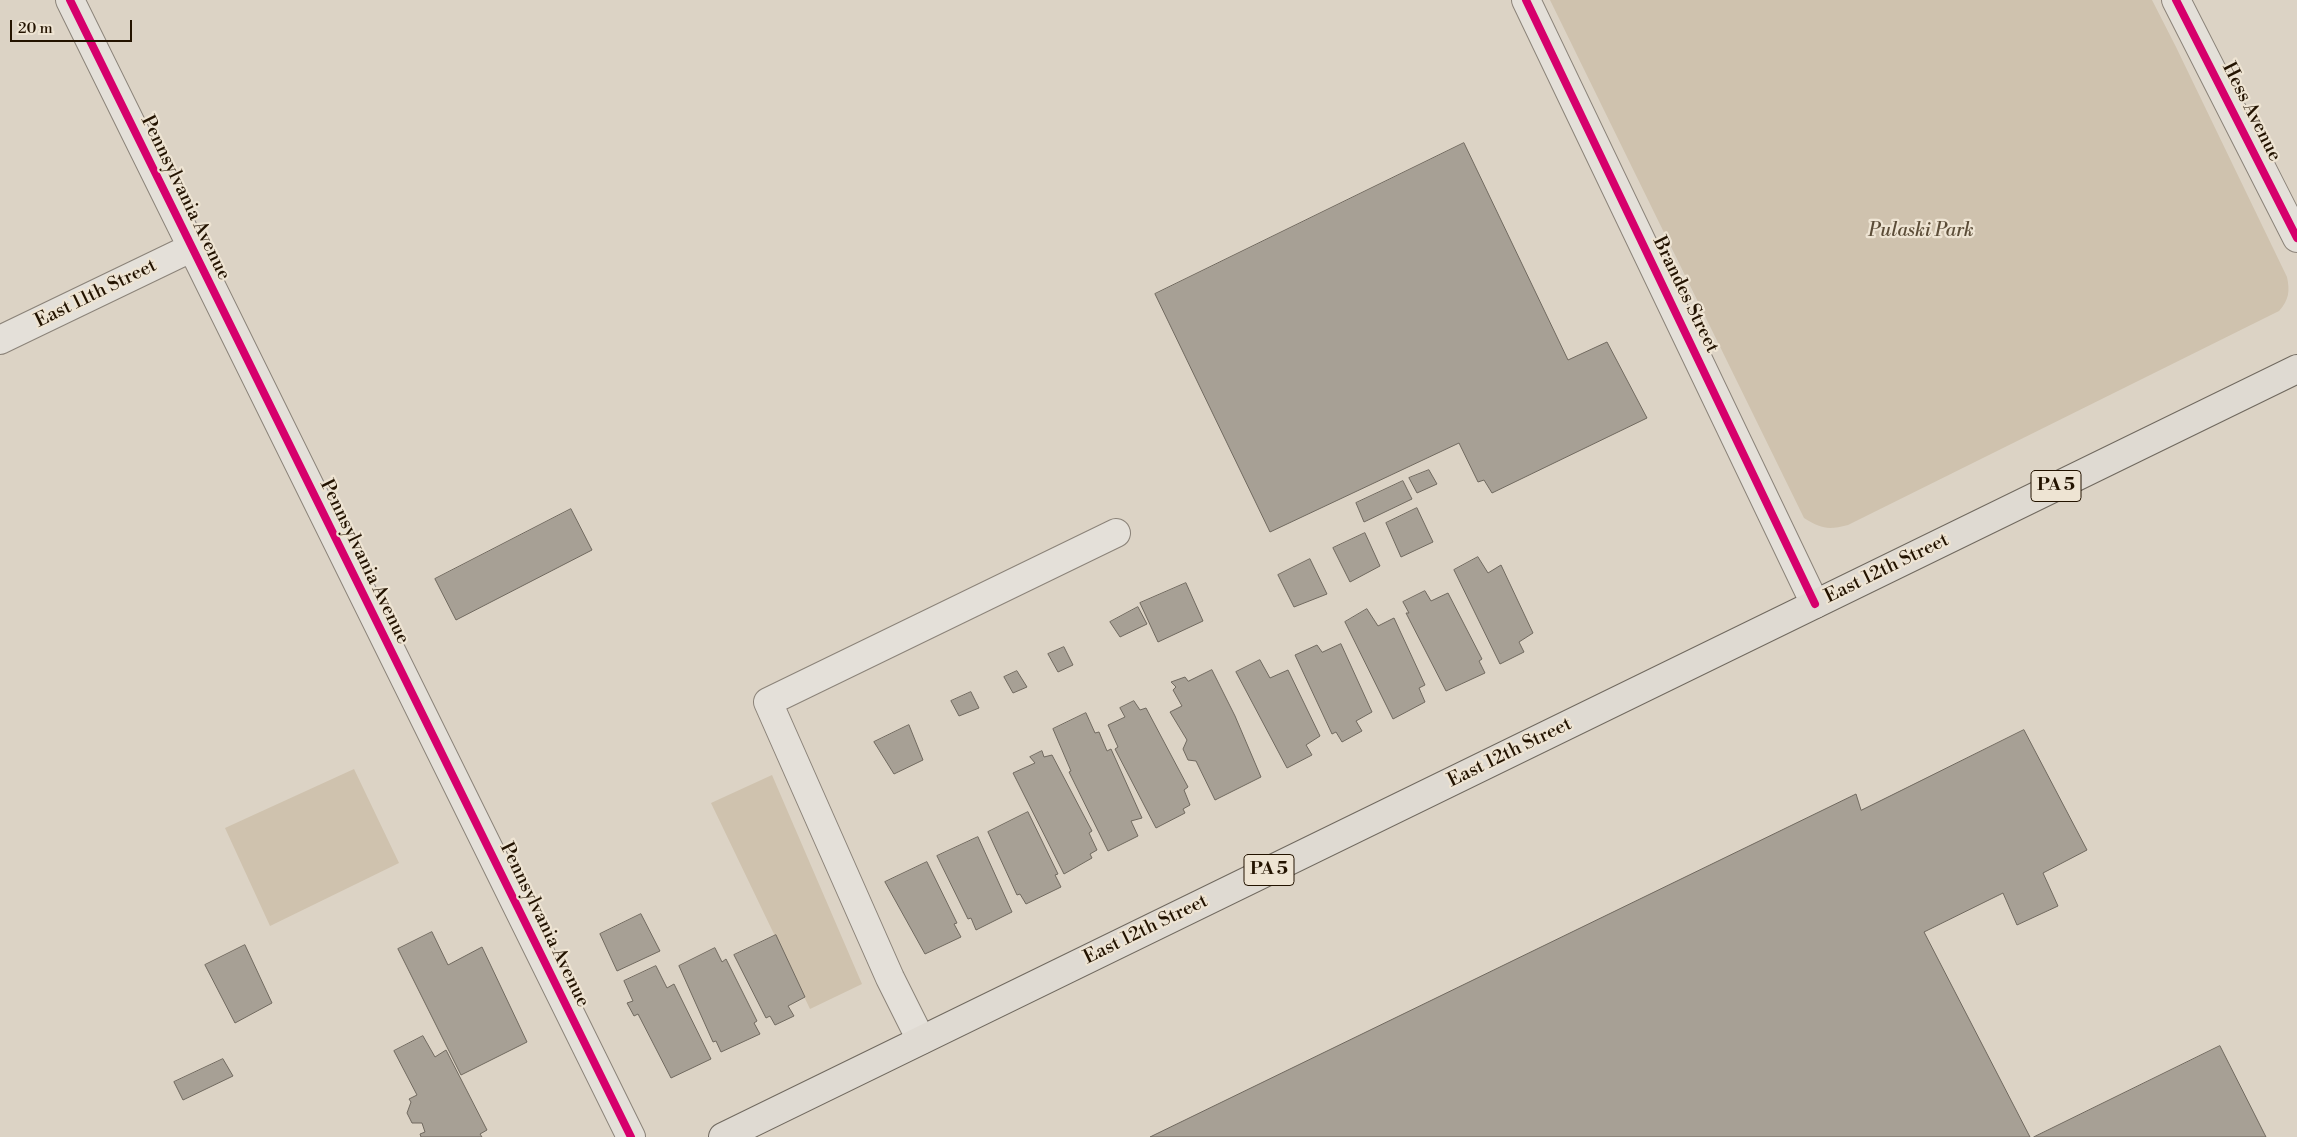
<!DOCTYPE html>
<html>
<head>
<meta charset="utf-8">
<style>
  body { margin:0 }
  #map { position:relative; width:2297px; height:1137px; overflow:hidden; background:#dcd3c5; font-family:"Libre Bodoni",serif }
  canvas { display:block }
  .scale { position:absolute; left:10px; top:20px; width:122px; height:22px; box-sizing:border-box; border:2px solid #231300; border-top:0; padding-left:6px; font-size:15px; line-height:18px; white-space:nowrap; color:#231300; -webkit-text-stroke:4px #eee4d3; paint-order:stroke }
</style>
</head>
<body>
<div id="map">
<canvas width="2297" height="1137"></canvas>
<div class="scale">20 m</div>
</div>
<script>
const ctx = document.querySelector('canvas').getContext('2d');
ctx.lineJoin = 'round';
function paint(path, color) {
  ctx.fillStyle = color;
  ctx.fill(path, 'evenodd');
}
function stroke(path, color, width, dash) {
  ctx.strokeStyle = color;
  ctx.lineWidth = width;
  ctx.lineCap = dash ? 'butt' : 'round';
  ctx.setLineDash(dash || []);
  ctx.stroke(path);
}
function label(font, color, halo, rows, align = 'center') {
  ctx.font = font + ' "Libre Bodoni",serif';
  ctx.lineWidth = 4.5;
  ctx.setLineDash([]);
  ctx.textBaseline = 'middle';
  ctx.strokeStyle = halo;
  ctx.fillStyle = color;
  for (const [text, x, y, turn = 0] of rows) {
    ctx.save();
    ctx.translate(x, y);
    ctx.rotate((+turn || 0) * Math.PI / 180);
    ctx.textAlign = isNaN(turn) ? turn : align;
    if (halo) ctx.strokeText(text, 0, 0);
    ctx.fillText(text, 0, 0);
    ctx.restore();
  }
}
const green = new Path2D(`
  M1550,0H2152L2176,47L2287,277C2290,291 2289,300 2279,311L1848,525C1828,530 1822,529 1804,518Z
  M354,769L399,863L270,926L225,828Z
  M772,775L862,984L810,1009L711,803Z`);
const building = new Path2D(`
  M1464,143L1568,360L1607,342L1647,418L1492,493L1484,480L1478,482L1459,443L1270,532L1155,294Z
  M1429,470L1437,484L1417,493L1409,478Z
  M1403,481L1412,499L1364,522L1356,503Z
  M1417,508L1433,542L1401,557L1386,523Z
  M571,509L592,550L456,620L435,579Z
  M1365,533L1380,566L1350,582L1333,548Z
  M1478,557L1488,573L1501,565L1533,633L1519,642L1524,652L1500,664L1454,570Z
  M1310,559L1327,594L1294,607L1278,575Z
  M1186,583L1203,621L1158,642L1140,603Z
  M1425,591L1431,601L1448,593L1482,659L1479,661L1485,673L1446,691L1406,613H1409L1403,602Z
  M1138,607L1147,624L1120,637L1110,622Z
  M1367,609L1378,626L1394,618L1425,685L1419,688L1425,702L1393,719L1345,622Z
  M1341,644L1372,712L1356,721L1362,731L1342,742L1336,732L1332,734L1295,655L1317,645L1322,652Z
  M1064,647L1073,665L1058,672L1048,654Z
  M1260,660L1270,678L1288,670L1320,736L1306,745L1312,755L1287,768L1236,672Z
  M1212,670L1235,716L1261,777L1215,800L1196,761L1188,760L1183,749L1187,740L1170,712L1182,706L1173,690L1176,687L1171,682L1185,677L1188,681Z
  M1017,671L1027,687L1013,693L1004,677Z
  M971,692L979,708L959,716L951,701Z
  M1134,701L1140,710L1146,708L1188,787L1184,790L1190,805L1183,809L1185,813L1156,828L1115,749L1118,747L1108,725L1125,717L1120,708Z
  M1086,713L1095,733L1099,732L1107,751L1111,749L1142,818L1131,821L1138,836L1108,851L1069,772L1071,771L1053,729Z
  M909,725L923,760L894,774L874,742Z
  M2024,730L2087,850L2043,873L2058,906L2017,925L2003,893L1924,932L2030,1137H1150L1856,794L1861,810Z
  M1042,751L1044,757L1052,755L1092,831L1089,833L1097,850L1090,854L1092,858L1064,874L1013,773L1035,763L1030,757Z
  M1028,812L1058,874L1055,875L1061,887L1026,904L1020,894L1017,895L988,832Z
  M978,837L1012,912L976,930L971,918L968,919L937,856Z
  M927,862L957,923L954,924L961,937L925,954L885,882Z
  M641,914L660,951L617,971L600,934Z
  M432,932L448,965L482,947L527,1042L461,1075L398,949Z
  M776,935L805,997L788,1006L794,1016L775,1025L770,1016L766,1018L734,955Z
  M245,945L272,1003L235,1023L205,965Z
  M715,948L722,962L726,959L757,1021L754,1023L760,1034L721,1052L716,1041L713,1042L679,966Z
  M656,966L667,988L674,984L711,1059L671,1078L638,1014L634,1016L627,1003L633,1001L624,981Z
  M423,1036L435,1057L446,1050L487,1130L480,1134L482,1137H421L420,1134L425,1132L422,1123H412L407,1113L411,1102L409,1099L417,1095L394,1051Z
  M2220,1046L2266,1137H2034Z
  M223,1059L233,1076L183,1100L174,1082Z`);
const minor = new Path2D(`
  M70,0L631,1137
  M1526,0L1815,604
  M2176,0L2297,238
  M0,340L191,248
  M921,1040L890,978L768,702L1116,533`);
const major = new Path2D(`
  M723,1137L2297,369`);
const cycleway = new Path2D(`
  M70,0L631,1137
  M1526,0L1815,604
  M2176,0L2297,238`);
const shields = [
  [2056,486,50],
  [1269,870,50]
];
const shieldNames = [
  ["PA 5",2056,486],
  ["PA 5",1269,870]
];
const streetNames = [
  ["Hess Avenue",2251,112,63],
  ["Pennsylvania Avenue",185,198,64],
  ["East 11th Street",96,294,-26],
  ["Brandes Street",1685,295,64],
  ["Pennsylvania Avenue",364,562,64],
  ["East 12th Street",1887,569,-26],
  ["East 12th Street",1510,753,-26],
  ["Pennsylvania Avenue",544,925,64],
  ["East 12th Street",1146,930,-26]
];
const parkNames = [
  ["Pulaski Park",1921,231]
];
paint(green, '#cfc2ae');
paint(building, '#a7a095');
stroke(building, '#70695f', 1);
stroke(minor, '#8b8379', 30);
stroke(major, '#70695f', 30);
stroke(minor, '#e4e0d9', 28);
stroke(major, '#dfdad2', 28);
stroke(cycleway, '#d6006c', 8);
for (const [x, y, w] of shields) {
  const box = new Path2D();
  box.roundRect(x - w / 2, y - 15.5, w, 31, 4);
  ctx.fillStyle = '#eee4d3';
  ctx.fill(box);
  stroke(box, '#231300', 1);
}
label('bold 18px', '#231300', null, shieldNames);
label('19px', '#231300', '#eee4d3', streetNames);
label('italic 19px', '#5b4c37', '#eee4d3', parkNames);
</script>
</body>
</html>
